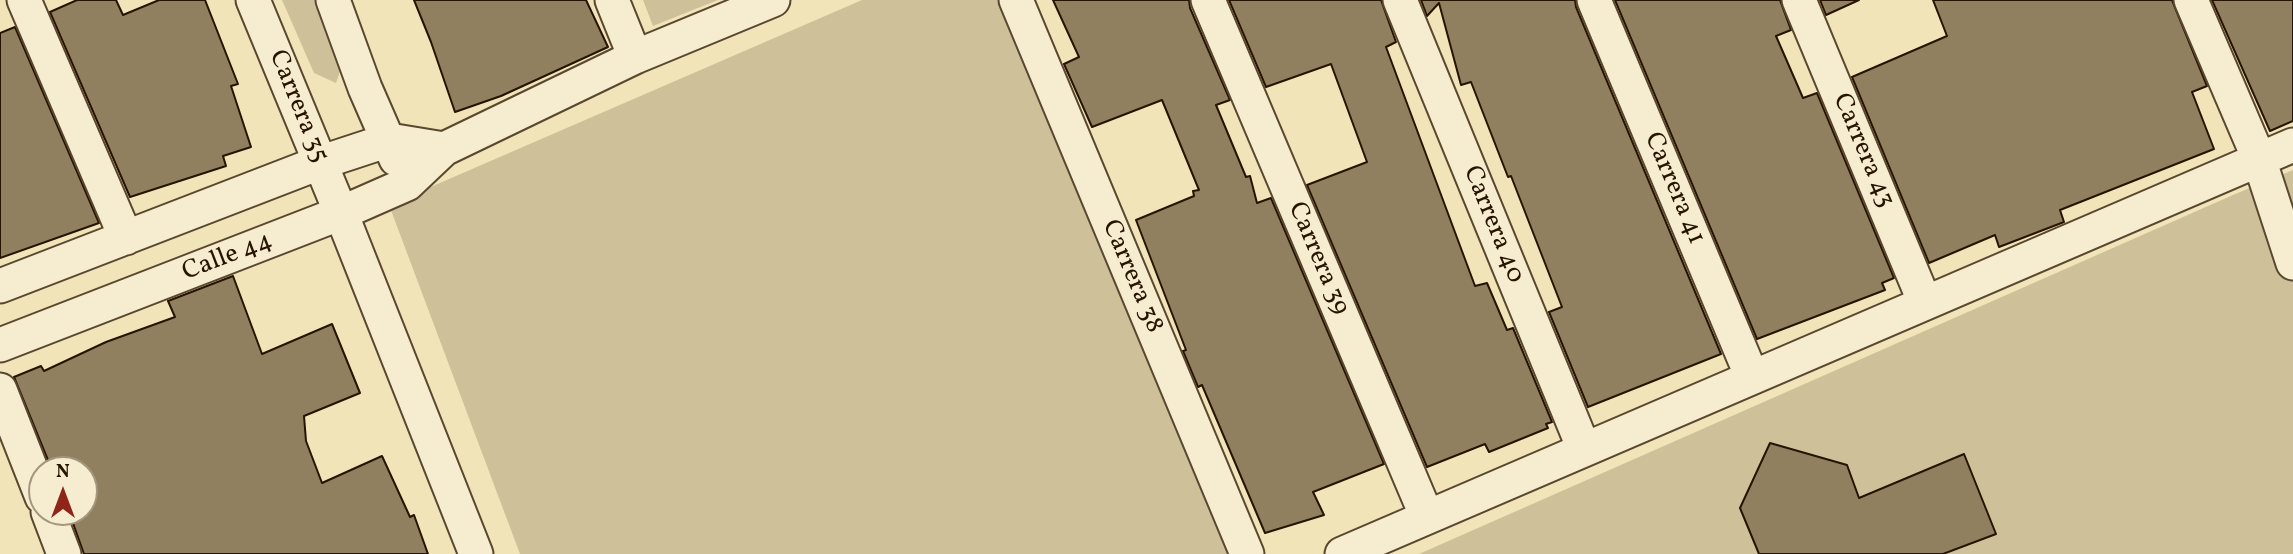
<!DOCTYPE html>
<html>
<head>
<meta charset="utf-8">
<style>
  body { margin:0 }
  #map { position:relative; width:2293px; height:554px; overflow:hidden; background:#f1e4b8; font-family:Vollkorn,serif }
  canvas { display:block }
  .north { position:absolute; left:28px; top:456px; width:70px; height:70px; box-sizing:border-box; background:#f6edd1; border:2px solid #a3967e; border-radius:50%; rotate:0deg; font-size:19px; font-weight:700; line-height:28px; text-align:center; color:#261401 }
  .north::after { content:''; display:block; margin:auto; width:24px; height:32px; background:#8f2418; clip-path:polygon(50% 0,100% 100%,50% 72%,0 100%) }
</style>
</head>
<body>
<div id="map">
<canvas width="2293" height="554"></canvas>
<div class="north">N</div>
</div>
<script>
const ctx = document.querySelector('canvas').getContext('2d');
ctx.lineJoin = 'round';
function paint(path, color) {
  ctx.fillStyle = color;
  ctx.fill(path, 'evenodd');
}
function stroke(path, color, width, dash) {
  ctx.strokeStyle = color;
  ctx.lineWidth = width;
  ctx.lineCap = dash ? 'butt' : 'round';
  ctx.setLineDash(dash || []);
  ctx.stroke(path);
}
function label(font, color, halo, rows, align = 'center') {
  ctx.font = font + ' Vollkorn,serif';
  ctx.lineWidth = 5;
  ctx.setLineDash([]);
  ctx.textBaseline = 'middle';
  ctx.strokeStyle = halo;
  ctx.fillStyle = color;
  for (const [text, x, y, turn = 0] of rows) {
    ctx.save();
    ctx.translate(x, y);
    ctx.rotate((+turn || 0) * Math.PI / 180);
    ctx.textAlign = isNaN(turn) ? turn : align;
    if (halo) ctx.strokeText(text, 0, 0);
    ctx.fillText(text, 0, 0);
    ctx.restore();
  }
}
const green = new Path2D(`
  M282,0H324L345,57L336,83L314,73Z
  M643,0H718L653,26Z
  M862,0H1004L1255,554H520L389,205Z
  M2293,170V554H1419L2233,195Z`);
const building = new Path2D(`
  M77,0H116L123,15L159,0H205L238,84L231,86L251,147L223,156L226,166L130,197L50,12Z
  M414,0H586L608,47L501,96L455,112L431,42Z
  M1053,0H1189L1190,8L1230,100L1216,105L1246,177L1250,176L1257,203L1271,198L1384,464L1313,492L1324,515L1265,533L1202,385L1198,387L1183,351L1186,350L1136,220L1194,196L1193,191L1199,190L1162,100L1092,127L1064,64L1079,57Z
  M1229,0H1381L1396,42L1386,47L1475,286L1487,283L1507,330L1513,328L1552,422L1546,424L1548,428L1489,452L1485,444L1427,467L1307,185L1367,162L1331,64L1266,87Z
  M1421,0H1575L1576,7L1721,354L1588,407L1549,312L1562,307L1511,176L1508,177L1471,82L1461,85L1439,3L1427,16Z
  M1615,0H1780L1791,30L1776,36L1803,98L1817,93L1894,278L1882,283L1885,290L1757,339Z
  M1820,0H1859L1826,15Z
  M1933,0H2172L2207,86L2192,92L2214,149L2060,210L2064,222L1999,247L1995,235L1929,263L1852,77L1947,36Z
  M2212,0H2293V121L2270,131Z
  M15,27L99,223L0,258V33Z
  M233,276L262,354L332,324L360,393L304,416L306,441L322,483L382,456L410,517L414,515L428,554H84L69,512H84V470H52L14,377L41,366L44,371L106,342L175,317L168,301Z
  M1770,443L1847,465L1859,498L1964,454L1996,534L1943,554H1759L1740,508Z`);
const street = new Path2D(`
  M24,0L126,238
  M253,0L341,213L476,554
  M333,0L365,88L396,159
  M612,0L635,57
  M1016,0L1247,554
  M1208,0L1427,517
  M1400,0L1584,449
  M1594,0L1752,377
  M1799,0L1925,303
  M2191,0L2259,159L2293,263
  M0,286L319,163L389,140L444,149
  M0,345L341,213L407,184L444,149L635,57L773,0
  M0,390L42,497
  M48,512L64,554
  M1342,554L2293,145`);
const streetNames = [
  ["Carrera 35",297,107,68],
  ["Carrera 43",1862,151,67],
  ["Carrera 41",1673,189,67],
  ["Carrera 40",1492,225,68],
  ["Calle 44",228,258,-21],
  ["Carrera 39",1317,259,67],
  ["Carrera 38",1131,277,67]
];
paint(green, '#cec199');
paint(building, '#908060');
stroke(building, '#261401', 2);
stroke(street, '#59482f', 37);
stroke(street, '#f6edd1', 33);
label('26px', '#261401', '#f6edd1', streetNames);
</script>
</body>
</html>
